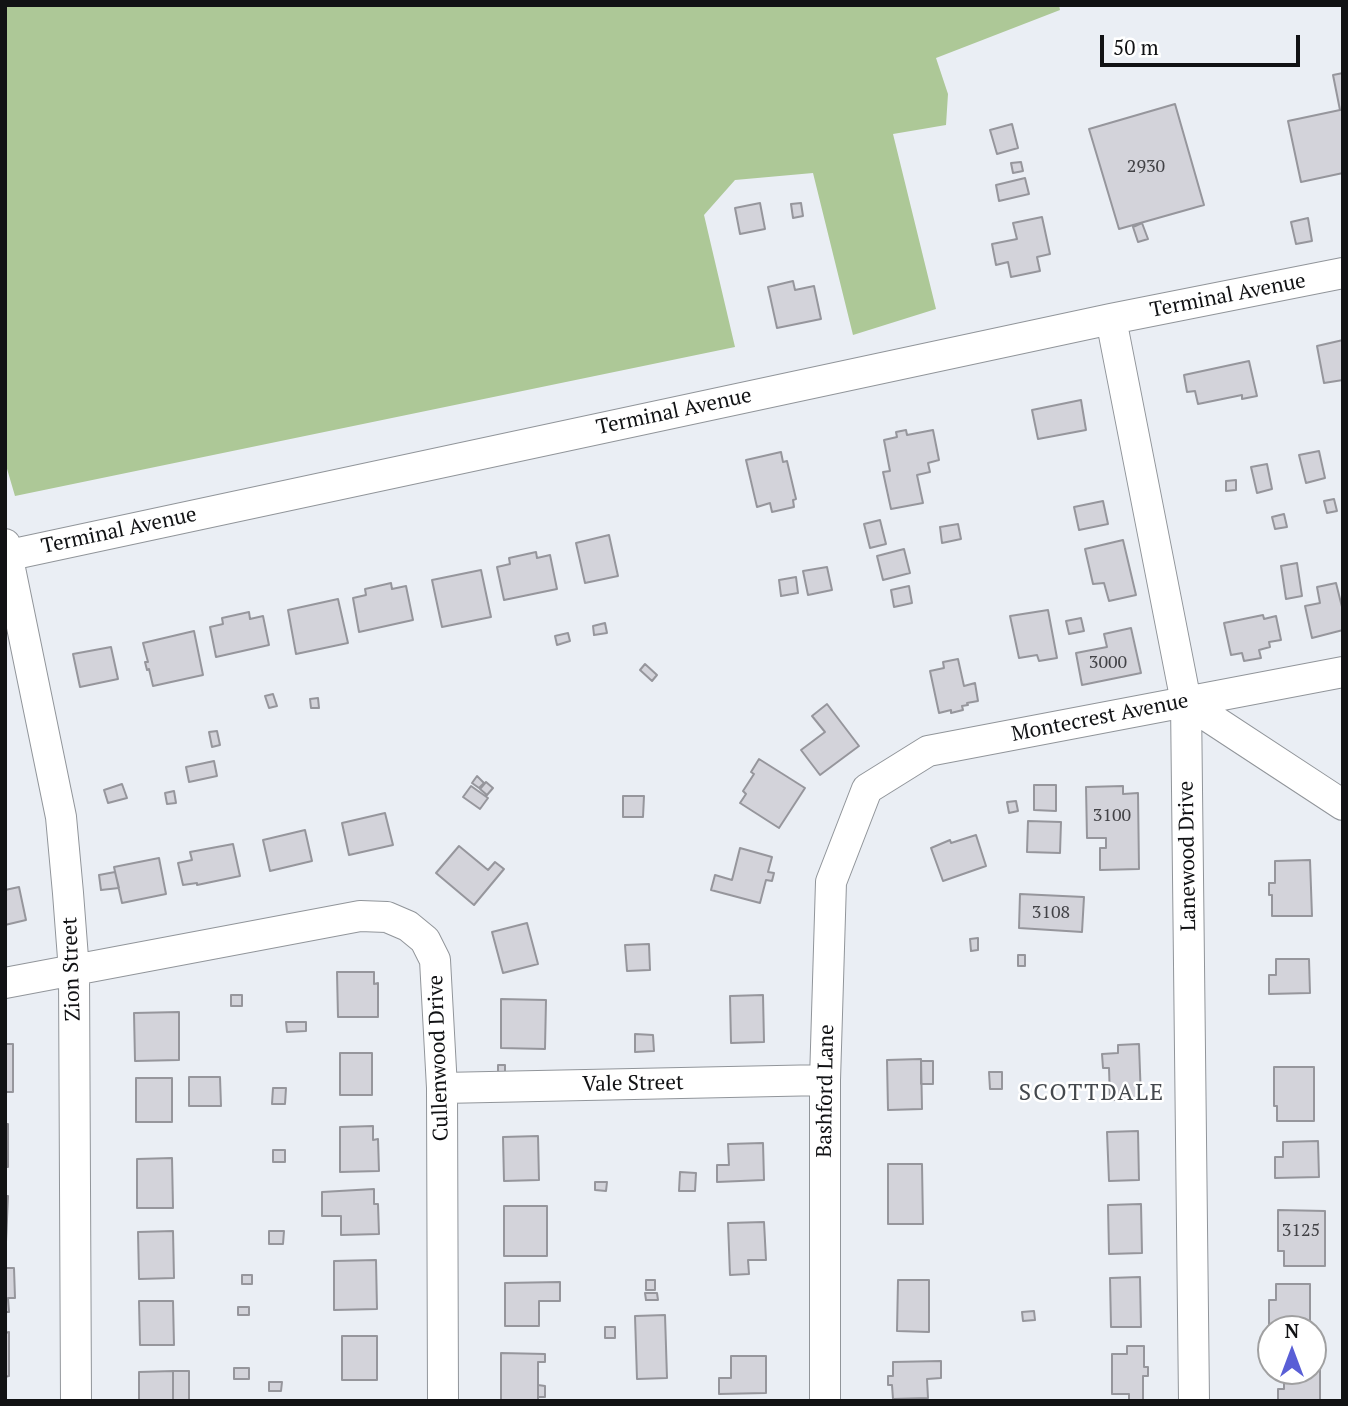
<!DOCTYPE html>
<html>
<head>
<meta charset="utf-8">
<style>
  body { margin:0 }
  #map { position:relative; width:1348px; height:1406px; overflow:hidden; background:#eaeef4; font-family:"PT Serif",serif }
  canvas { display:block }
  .frame { position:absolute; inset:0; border:7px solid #111214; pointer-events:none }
  .north { position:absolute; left:1257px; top:1315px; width:70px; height:70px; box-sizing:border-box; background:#fff; border:2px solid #a0a0a1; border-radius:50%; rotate:0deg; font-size:19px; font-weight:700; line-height:28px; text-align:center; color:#111214 }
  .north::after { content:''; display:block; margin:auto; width:24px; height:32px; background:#595ed6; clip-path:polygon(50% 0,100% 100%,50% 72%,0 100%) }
  .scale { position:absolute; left:1100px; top:35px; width:200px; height:32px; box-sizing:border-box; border:4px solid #111214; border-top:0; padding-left:9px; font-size:21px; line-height:24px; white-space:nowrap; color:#111214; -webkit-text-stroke:5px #fff; paint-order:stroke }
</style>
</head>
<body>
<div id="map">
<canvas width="1348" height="1406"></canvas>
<div class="frame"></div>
<div class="north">N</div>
<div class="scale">50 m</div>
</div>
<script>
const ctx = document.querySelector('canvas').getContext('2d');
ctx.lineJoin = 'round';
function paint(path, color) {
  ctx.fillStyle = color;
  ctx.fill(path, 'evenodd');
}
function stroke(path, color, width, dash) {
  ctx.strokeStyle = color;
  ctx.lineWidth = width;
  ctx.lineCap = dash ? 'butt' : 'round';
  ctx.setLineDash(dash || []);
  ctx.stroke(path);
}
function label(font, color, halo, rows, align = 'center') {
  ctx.font = font + ' "PT Serif",serif';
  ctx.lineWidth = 5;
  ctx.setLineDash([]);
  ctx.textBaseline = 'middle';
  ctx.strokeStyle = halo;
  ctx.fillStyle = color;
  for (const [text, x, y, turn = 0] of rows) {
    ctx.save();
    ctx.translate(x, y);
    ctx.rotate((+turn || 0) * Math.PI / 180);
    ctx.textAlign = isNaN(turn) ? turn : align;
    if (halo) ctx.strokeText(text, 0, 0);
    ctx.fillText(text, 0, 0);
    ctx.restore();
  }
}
const green = new Path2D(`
  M5,5H1059L1060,10L936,58L948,94L946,125L893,134L936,309L853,335L813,173L735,180L704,215L735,347L15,496L5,462Z`);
const building = new Path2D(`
  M1343,73V110H1340L1333,75Z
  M1175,104L1204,205L1119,229L1089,129Z
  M1340,110H1343V173L1301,182L1288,121Z
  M1012,124L1018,148L997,154L990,130Z
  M1021,162L1023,171L1013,173L1011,163Z
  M1025,178L1029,194L999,201L996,185Z
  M760,203L765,229L740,234L735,208Z
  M801,203L803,216L793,218L791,204Z
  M1042,217L1050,254L1037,257L1040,271L1011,277L1008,262L996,265L992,244L1017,239L1013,223Z
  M1308,218L1312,241L1296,244L1291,222Z
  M1142,223L1148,239L1138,242L1133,227Z
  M793,281L795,290L814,286L821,319L777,328L768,287Z
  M1343,340V380L1324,383L1317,346Z
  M1249,361L1257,396L1242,399V395L1198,404L1195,391L1187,392L1184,375Z
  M1081,400L1086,430L1038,439L1032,410Z
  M906,430L907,435L933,430L939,460L928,463L930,472L917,475L923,503L891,509L883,472L890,471L884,440L897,437L896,432Z
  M1319,451L1325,478L1306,483L1299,455Z
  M781,452L783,462L787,461L796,499L793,500L794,507L772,512L770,503L757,507L746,460Z
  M1267,464L1272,489L1257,493L1251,467Z
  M1236,480V490L1226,491V481Z
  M1334,499L1337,511L1327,513L1324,501Z
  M1103,501L1108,524L1079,530L1074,507Z
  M1284,514L1287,527L1275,529L1272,517Z
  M880,520L886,544L870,548L864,524Z
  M958,524L961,539L942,543L940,527Z
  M609,535L618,576L585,583L576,543Z
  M1123,540L1136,595L1109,601L1104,583L1093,584L1085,549Z
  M904,549L910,573L883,580L877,556Z
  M536,552L537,558L550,555L557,589L504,600L497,567L510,564L509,558Z
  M1297,563L1302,596L1286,599L1281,566Z
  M827,567L832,590L808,595L803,571Z
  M481,570L491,617L442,627L432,580Z
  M796,577L798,593L781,596L779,580Z
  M391,583L392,589L406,586L413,620L359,632L353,598L366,595L365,589Z
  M1336,583L1343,611V630L1312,638L1305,606L1320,603L1317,587Z
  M909,586L912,603L894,607L891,590Z
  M338,599L348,643L296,654L288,610Z
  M1048,610L1057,658L1039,661L1037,655L1019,658L1010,616Z
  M249,612L250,619L263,616L269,645L216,657L210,627L223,624L222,618Z
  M1263,615L1264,619L1276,616L1281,640L1269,642L1270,647L1259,650L1261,658L1244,661L1242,653L1231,655L1224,623Z
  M1081,618L1084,631L1069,634L1066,621Z
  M605,623L607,633L594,635L593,626Z
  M1131,628L1141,673L1082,685L1076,653L1107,647L1104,634Z
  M194,631L203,675L153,686L149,669L147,670L145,662H148L143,643Z
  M568,633L570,641L557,645L555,636Z
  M111,647L118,679L80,687L73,654Z
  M958,659L964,686L975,683L978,701L967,703L968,705L962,706L963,710L951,713V710L939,713L930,671L944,668L943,662Z
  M645,664L657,675L652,681L640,670Z
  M273,694L277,706L269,708L265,696Z
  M318,698L319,708H311L310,699Z
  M827,704L859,746L820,775L801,750L825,732L812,716Z
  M217,731L220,745L212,747L209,732Z
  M759,759L805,788L779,828L740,803L746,794L743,791L754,774L751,772Z
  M214,761L217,776L189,782L186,767Z
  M477,776L484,783L479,788L472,783Z
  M486,782L493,788L487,795L480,789Z
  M122,784L127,798L108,803L104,790Z
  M1034,785H1056V811L1034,810Z
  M471,786L488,798L480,809L463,797Z
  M1123,786V794L1138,793L1139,869L1100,870V848H1106V838H1087L1086,787Z
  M174,791L176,803L167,804L165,793Z
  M623,796H644L643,817H623Z
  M1016,801L1018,811L1009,813L1007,802Z
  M385,813L393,845L349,855L342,823Z
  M1028,821L1061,822L1060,853L1027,852Z
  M305,830L312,861L270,871L263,840Z
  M976,835L986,866L943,881L931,848L950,840L951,843Z
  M233,844L240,876L197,885V883L183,885L178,863L192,860L190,852Z
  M459,846L488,870L495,862L504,869L474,905L436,873Z
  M740,848L772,857L768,872L774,873L772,881L766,880L760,903L711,890L715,875L732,880Z
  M159,858L166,894L122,903L114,867Z
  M1310,860L1312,916H1272V895H1269V883H1275V861Z
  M115,872L119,888L101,890L99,875Z
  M19,887L26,920L5,925V890Z
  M1020,894L1084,897L1082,932L1019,928Z
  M527,923L538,964L503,973L492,932Z
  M978,938V950L971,951L970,939Z
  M649,944L650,970L627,971L625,945Z
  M1018,955H1025V966H1018Z
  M1276,959H1309L1310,993L1269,994V975H1276Z
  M337,972H374V984L378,983V1017H338Z
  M231,995H242V1006H231Z
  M763,995L764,1042L731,1043L730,996Z
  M501,999L546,1000L545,1049L501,1048Z
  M179,1012V1060L135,1061L134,1013Z
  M286,1022H306V1031L287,1032Z
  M635,1034L653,1035L654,1051L635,1052Z
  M5,1044H13V1092H5Z
  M1139,1044L1141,1099L1110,1100L1109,1068H1103L1102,1054L1118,1053V1045Z
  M340,1053H372V1095H340Z
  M921,1059L922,1109L888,1110L887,1060Z
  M921,1061H933V1084H921Z
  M498,1065H505V1072H498Z
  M1274,1067H1314V1121H1277V1106H1274Z
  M989,1072H1002V1089H990Z
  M189,1077H220L221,1106H189Z
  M136,1078H172V1122H136Z
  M273,1088H286L285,1104H272Z
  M5,1124H8V1167H5Z
  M373,1126V1140L378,1139L379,1171L340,1172V1127Z
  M1138,1131L1139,1180L1109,1181L1107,1132Z
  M538,1136L539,1180L504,1181L503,1137Z
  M1318,1141L1319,1177L1275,1178V1157H1283V1142Z
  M763,1143L764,1180L717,1182V1165H729L728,1144Z
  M273,1150H285V1162H273Z
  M172,1158L173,1208H137V1159Z
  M888,1164H922L923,1224H888Z
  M680,1172L696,1173L695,1191H679Z
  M595,1182H607L606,1191L595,1190Z
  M374,1189V1204H378L379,1234L341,1235V1216H322V1192Z
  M5,1196H8L6,1242H5Z
  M1141,1204L1142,1253L1109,1254L1108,1205Z
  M504,1206H547V1256H504Z
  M1278,1210L1325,1211V1266H1284V1251H1278Z
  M764,1222L766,1260H748L749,1274L730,1275L728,1223Z
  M173,1231L174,1278L139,1279L138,1232Z
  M269,1231H284L283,1244H269Z
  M376,1260L377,1309L334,1310V1261Z
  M5,1268H14L15,1298H8L9,1312H5Z
  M242,1275H252V1284H242Z
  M1140,1277L1141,1327H1111L1110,1278Z
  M646,1280H655V1290H646Z
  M898,1280H929V1332L897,1331Z
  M560,1282V1301H539V1326H505V1283Z
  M1276,1284H1310V1329H1277V1327H1269V1300H1276Z
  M645,1293H657L658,1300H646Z
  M139,1301H173L174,1345H140Z
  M238,1307H249V1315H238Z
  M1034,1311L1035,1320L1023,1321L1022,1312Z
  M665,1315L667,1378L637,1379L635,1316Z
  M605,1327H615V1338H605Z
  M9,1332V1376L5,1377V1333Z
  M342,1336H377V1380H342Z
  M1127,1346H1144V1367H1148V1376H1143V1400H1129V1394H1112V1354H1127Z
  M501,1353L545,1354V1362H538V1401H501Z
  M731,1356H766V1393L719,1394V1378H731Z
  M1313,1356H1320V1401H1278V1389H1284V1371H1313Z
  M941,1361V1378L927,1379L928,1398L893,1399L892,1385H888V1376H893V1362Z
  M234,1368H249V1379H234Z
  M173,1371H189V1400H173Z
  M173,1371V1401H139V1372Z
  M269,1382H282L281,1391H269Z
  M538,1385L545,1386V1397H538Z`);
const minor = new Path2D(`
  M1111,319L1186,702L1194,1401
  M5,544L61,817L68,893L74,971L76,1401
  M5,556L1111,319L1343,273
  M1186,702L1343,805
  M5,983L360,916L387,917L408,926L425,940L435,960L442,1088L443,1401
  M442,1088L825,1080
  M825,1401V1080L831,882L867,789L928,751L1343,672`);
const numberNames = [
  ["2930",1146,167],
  ["3000",1108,663],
  ["3100",1112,816],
  ["3108",1051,913],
  ["3125",1301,1231]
];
const streetNames = [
  ["Terminal Avenue",1228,296,-11],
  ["Terminal Avenue",674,412,-12],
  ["Terminal Avenue",119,531,-12],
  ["Montecrest Avenue",1100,718,-11],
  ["Lanewood Drive",1188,856,-91],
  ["Zion Street",72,969,-92],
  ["Cullenwood Drive",439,1058,-92],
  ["Vale Street",633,1084,-1],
  ["Bashford Lane",826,1091,-89]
];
const neighbourhoodNames = [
  ["SCOTTDALE",1092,1093]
];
paint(green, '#adc897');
paint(building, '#d3d3da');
stroke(building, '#96969c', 2);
stroke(minor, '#91959a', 32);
stroke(minor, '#fff', 30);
label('18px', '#424246', null, numberNames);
label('21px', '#111214', '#fff', streetNames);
ctx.letterSpacing = '2px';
label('23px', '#44484d', '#fff', neighbourhoodNames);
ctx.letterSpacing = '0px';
</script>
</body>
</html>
